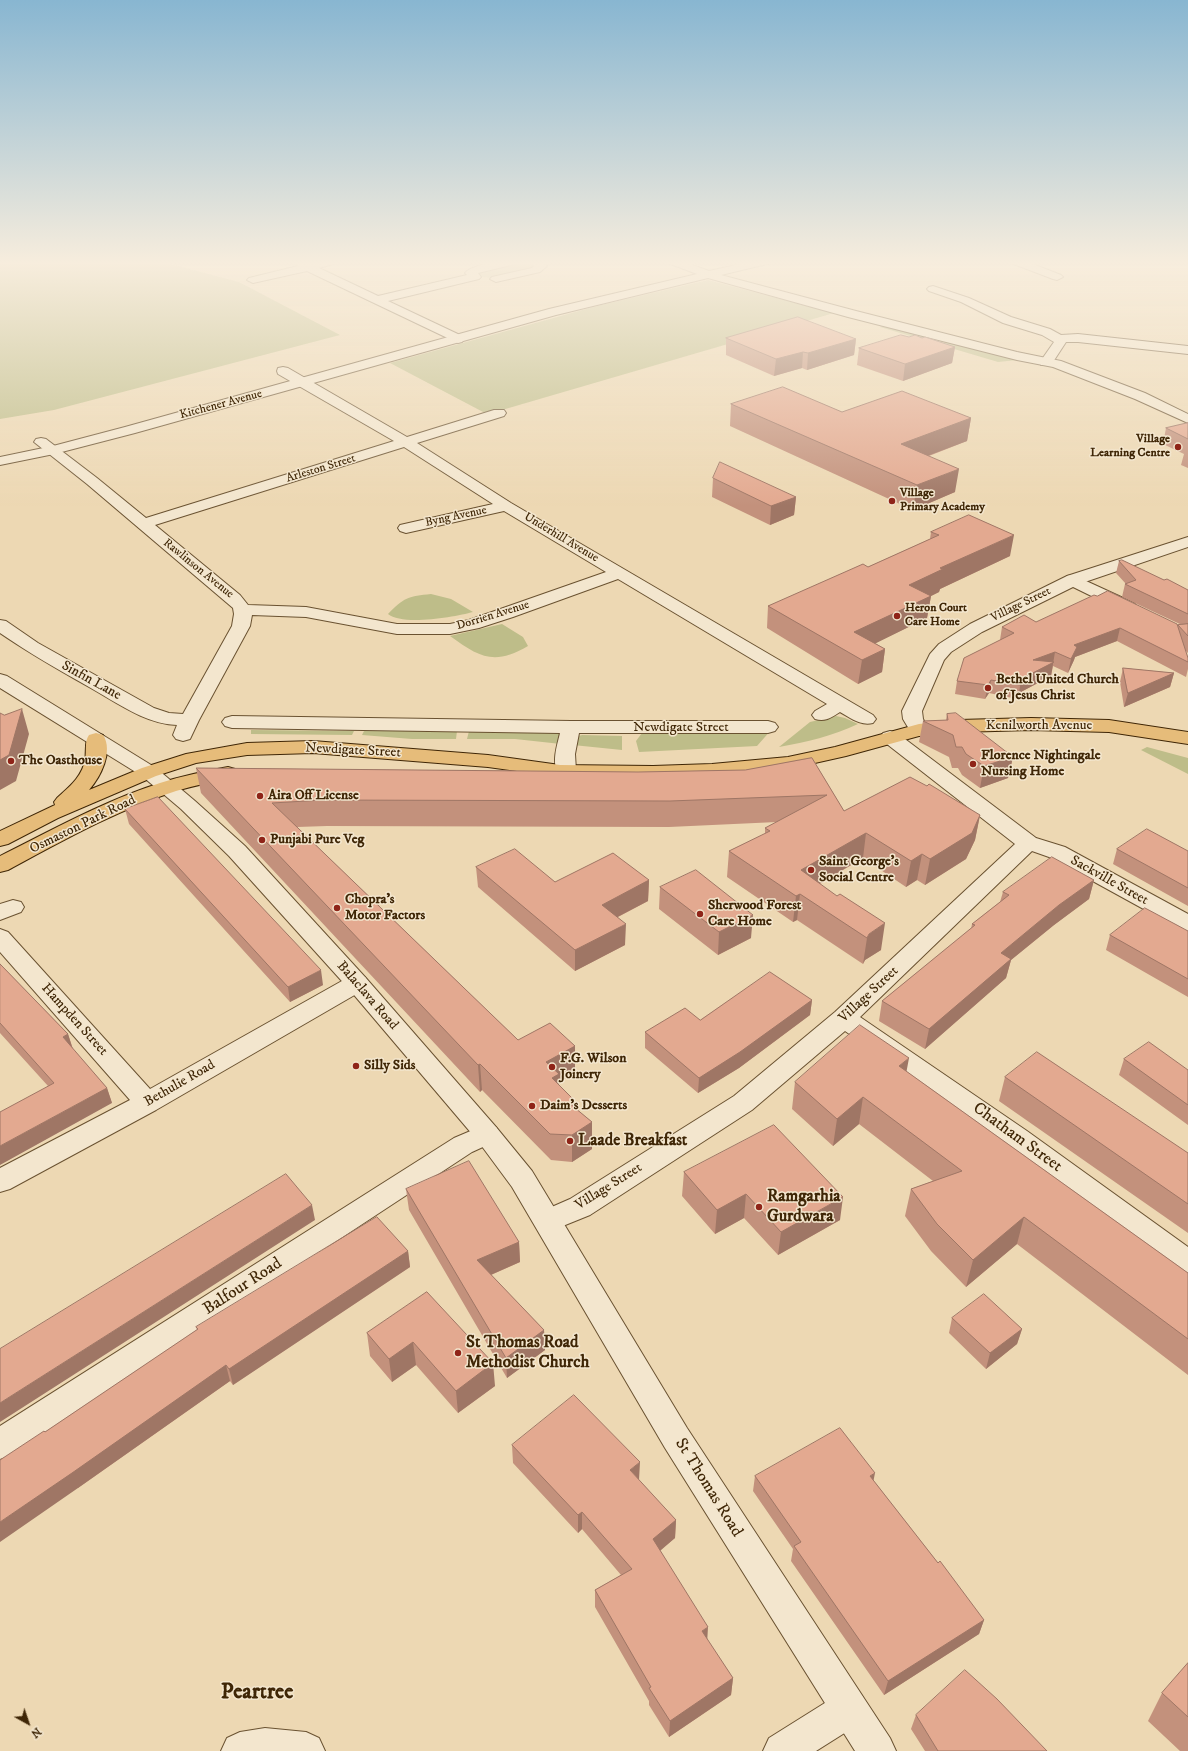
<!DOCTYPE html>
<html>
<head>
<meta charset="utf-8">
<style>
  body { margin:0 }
  #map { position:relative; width:1188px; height:1751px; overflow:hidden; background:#edd8b3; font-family:"IM FELL DW Pica",serif }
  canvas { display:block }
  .north { position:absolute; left:8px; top:1703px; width:40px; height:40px; -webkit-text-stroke:3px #f3e6ce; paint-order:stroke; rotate:140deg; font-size:11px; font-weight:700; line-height:16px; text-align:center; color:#3f2606 }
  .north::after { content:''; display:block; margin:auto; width:14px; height:18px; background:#3f2606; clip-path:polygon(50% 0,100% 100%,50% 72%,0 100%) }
</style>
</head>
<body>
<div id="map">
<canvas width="1188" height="1751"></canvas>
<div class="north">N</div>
</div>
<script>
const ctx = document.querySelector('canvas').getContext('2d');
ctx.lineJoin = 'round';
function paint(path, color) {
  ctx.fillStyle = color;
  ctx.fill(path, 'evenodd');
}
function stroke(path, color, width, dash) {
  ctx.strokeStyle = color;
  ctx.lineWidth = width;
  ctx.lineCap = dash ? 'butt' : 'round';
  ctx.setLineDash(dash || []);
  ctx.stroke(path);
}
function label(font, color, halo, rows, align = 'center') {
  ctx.font = font + ' "IM FELL DW Pica",serif';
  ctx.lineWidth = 3;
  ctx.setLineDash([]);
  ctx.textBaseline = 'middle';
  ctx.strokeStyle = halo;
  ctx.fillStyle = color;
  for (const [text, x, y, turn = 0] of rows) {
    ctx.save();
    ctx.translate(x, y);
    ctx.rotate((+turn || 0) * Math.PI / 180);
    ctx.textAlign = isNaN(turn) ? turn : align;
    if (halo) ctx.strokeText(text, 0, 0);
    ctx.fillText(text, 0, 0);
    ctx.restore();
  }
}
const green = new Path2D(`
  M0,261H159L239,282L340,335L54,410L0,419Z
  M520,261L536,264L537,267L493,278L478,277L477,271Z
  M708,280L834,313L502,410L499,409L485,413L390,363L597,306Z
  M882,326L1018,360L998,362L880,327Z
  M431,594L451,599L473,612C455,617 402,626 388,614C403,598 409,596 431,594Z
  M502,624L523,637L528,646C494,666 479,657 450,636Z
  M836,716L845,718L858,724C832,736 807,742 779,747L810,722Z
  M772,729L757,746L639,752L636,741L642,733Z
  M251,730L354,731L352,735L251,734Z
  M364,731H457L456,739H412L362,735Z
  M469,731H564L561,744L515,739H467Z
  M582,735L622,736V750L573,745L575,737Z
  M1147,747L1188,758V774L1141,750Z`);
const minor = new Path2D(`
  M291,261H305L309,263L320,261H338L337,263L319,268L378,296L467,275L465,273C473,263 508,261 520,261L519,263L478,273L481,277L479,279L388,301L462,336L464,339L462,342L458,343L307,271L253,283L247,280L249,278L298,266Z
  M533,261H549L545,264L547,266L540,272L496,282L490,279L492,277L532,268L534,266L532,263Z
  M1010,261H1025L1061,275L1063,277L1057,280L1053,279L1011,263Z
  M933,286L969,298L1011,317L1050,329L1061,335L1078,334L1188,346V354L1078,342H1066L1051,365H1041L1040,362L1054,342L1042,335L1003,323L961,302L929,291L927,289L929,287Z
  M283,367L288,368L407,437L494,410H504L506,413L504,416L417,443L511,503L873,715L876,719L873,723C860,726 851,718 840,712C832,717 826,722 815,719L812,715L815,711L827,704L618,579L513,617L479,628L450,634H397L306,617L252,615L250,626L199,720L190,739L183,741L176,739L173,735L177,725C145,724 116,702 89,687C59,670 29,653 0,633V620L6,621L38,643L154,708L169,713L183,714L232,626L234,614L233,608L87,484L34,442L36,439L41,438L46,439L97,478L146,518L394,441L278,374L277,371L278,368ZM404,447L493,504L400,525L398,528L400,531L406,533L504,511L606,572L469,620L450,624H397L306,607L248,605L240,595L155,525Z
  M1073,575L1134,603L1137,607L1134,611L1128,612L1122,611L1067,584L1065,580L1067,576Z
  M232,716L571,721H768L775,723L778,727L775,731L768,733H579L575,754L576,771L573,775L566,777L559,775C551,763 557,746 560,733L232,728L225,726L222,722L225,718Z
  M890,731L897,733L1036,838L1065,847L1188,914V931L1180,929L1049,857L1032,851L860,1017L1027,1131L1188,1247V1275L1178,1271L1008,1145L845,1031L752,1110L590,1215L548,1232L538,1229L534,1221L538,1213L570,1199L734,1096L835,1012L1015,844L883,741L880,737L883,733Z
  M13,900L21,902L24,907L21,912L0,920V904Z
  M0,929L8,932L150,1089L349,977L357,975L365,977L369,983L365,989L156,1110L10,1189L0,1192V1168L130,1100L0,952Z
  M487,1124L496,1127L500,1134L496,1141L472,1152L11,1455L0,1459V1426L454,1138Z
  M849,1690L862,1696L868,1709L862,1722L816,1751H763L769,1738L836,1696Z
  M265,1728L306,1732L319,1738L325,1751H221L227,1738L240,1732Z`);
const tertiary = new Path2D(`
  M667,261H682L709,271L754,261H772L771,263L721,275L856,311L1017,352L1061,361L1145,393L1188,414V423L1135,399L1053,367L1017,360L848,317L708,278L556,315L135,433L54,454L0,465V457L53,446L125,427L549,309L697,274L668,263Z
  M1188,537V547L1079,584L982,632L951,652L944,660L922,711L923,719L929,730L926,734L919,736L912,734L903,719L902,711L930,654L939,644L970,624L1067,576Z
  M0,674L7,676L156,768L195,801L245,846L365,977L496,1127L532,1171L687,1428L890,1738L896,1751H855L665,1448L512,1187L478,1141L349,989L229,856L181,809L142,776L0,688Z`);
const trunk = new Path2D(`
  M1031,718L1109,720L1188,732V744L1109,732L1031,730L959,732L919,736L846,756L788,769L712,776L653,778L560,777L488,767L313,753L247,755L196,763L156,776L58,818L8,844L0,846V831L55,805L54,802L57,798C69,787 82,777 85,760C87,751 84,742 89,735L96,733L103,735C114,751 100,778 89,790L142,768L186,754L247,743L313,741L488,755L560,765L653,766L712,764L788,757L835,747L919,724L959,720Z
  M228,767L235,769L238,773L235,777C215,782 195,785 176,791C117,810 62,841 8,870L0,872V856C52,830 104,801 160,783C182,776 205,771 228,767Z`);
const wall = new Path2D(`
  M909,337L922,338L955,347L952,363L903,381L857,365L859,348Z
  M726,338L856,339L854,355L807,370L802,368L774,376L726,355Z
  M731,404L842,412L971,418L967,441L929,456L955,492L913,510L730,426Z
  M1188,423V468L1181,465L1184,454L1163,444L1166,428Z
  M713,478L796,497L794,515L770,525L712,497Z
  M931,532L1010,556L940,589L939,592L931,596L927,618L875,643L885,649L882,672L858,684L767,628L768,606L868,567L930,539Z
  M1119,561L1164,580L1188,590V653L1185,650L1188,658V669L1186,677L1117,641L1075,657L1074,660L1068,673L1053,666L1051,676L1019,693L1017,699L989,693L985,699L955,694L957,681L1000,640L1002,627L1036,622L1178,627V625H1182L1122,597L1125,584H1126L1116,573Z
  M1123,668L1174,673L1170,687L1124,707L1120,682Z
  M947,714L1013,757L1008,778L980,788L962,775L958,768H952L949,757L919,742L923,721L946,720Z
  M812,758L844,811L980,815L975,840L966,859L925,885L917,880L906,887L863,858L820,884L881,950L865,960L863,964L797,920L793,922L727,877L729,851L765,834V828L777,822L669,827L327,826L297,827L518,1040L575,1046V1073L559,1082V1085L574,1107L592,1122V1149L572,1162L551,1160L482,1090L480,1092L201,793L196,768L638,772L745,770Z
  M125,809L323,985L290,1002L129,824Z
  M1117,849L1188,851V906L1113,864Z
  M476,867L555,882L649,880L648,901L618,917L625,945L575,971L478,887Z
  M1094,880L1089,899L1054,925L1011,960L1006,978L925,1049L879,1021L882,1001L971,929L972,924L1000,902L1003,892Z
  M660,887L751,938L718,955L659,909Z
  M1188,931V997L1106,950L1110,935Z
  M0,964L68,1034L73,1049L107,1088L112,1103L48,1086L0,1033Z
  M812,1000L810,1015L739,1068L698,1093L645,1048V1032L700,1020Z
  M1124,1059L1188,1070V1125L1119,1075Z
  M906,1071L1188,1273V1375L1017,1244L966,1287L931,1251L905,1216L911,1189L933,1181L859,1124L833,1146L792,1109L795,1082Z
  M1005,1077L1188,1153V1233L999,1101Z
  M684,1172L840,1220L778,1255L744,1218L715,1234L682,1196Z
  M406,1189L519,1242L520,1262L491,1275L544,1330L545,1350L507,1378L409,1210Z
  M408,1251L410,1267L233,1385L230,1381L78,1488L45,1432L197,1330L196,1327Z
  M427,1292L495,1386L458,1413L416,1365L392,1382L370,1356L367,1333Z
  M952,1318L1022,1329L1017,1344L986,1369L949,1333Z
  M512,1445L639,1480L676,1520L675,1538L660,1550L707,1640L733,1678L731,1695L669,1737L649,1705V1701L595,1607V1590L621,1575L582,1529L578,1533L513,1463Z
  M755,1476L873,1480L938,1563L984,1620L979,1634L884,1695L791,1561L793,1549L753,1491Z
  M1188,1663V1751H1180L1148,1721L1162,1693Z
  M916,1715L1047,1751H925L911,1729Z`);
const shadedWall = new Path2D(`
  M856,339L854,355L807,370L808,353Z
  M955,347L952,363L903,381L905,364Z
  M803,352L802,368L774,376L776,359Z
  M971,418L967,441L898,467L901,444Z
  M959,469L955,492L913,510L917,485Z
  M796,497L794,515L770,525L771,506Z
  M1014,535L1010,556L940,589L939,592L931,596L927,618L852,655L854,632L909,585L940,568Z
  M1120,628L1117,641L1075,657L1074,660L1068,673L1074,645Z
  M885,649L882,672L858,684L862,660Z
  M1055,652L1051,676L1019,693L1021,679L1033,660Z
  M1174,673L1170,687L1124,707L1128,693Z
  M991,680L989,693L985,699L988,685Z
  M22,709L29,734L16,781L0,790V760Z
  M1013,757L1008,778L980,788L984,766Z
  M980,815L975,840L966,859L925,885L930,859Z
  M866,833L863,858L801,894H800L797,920L793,922L796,896L801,870Z
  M922,854L917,880L906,887L911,861Z
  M649,880L648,901L602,925V905Z
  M1094,880L1089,899L1054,925L1011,960L1006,978L925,1049L929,1029L1001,953L1059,905Z
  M753,915L751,938L718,955L719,932Z
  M885,923L881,950L865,960L863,964L867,938L869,934Z
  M626,924L625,945L575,971V950Z
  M321,970L323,985L290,1002L288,987Z
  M812,1000L810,1015L739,1068L698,1093L699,1078Z
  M68,1034L73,1050L63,1037Z
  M575,1046V1073L559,1082V1101L546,1062Z
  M909,1058L904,1085L899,1066Z
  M480,1064L482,1090L480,1092L478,1065Z
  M107,1088L112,1103L0,1165V1146Z
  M863,1097L859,1124L833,1146L837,1119Z
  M574,1100V1127L569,1103Z
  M592,1122V1149L572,1162V1135Z
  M746,1194L744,1218L715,1234L717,1210Z
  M843,1197L840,1220L778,1255L781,1232Z
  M312,1205L315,1220L0,1422V1403Z
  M1024,1217L1017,1244L966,1287L973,1260Z
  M519,1242L520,1262L479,1280L477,1260Z
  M408,1251L410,1267L233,1385L229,1369Z
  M1022,1329L1017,1344L986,1369L990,1353Z
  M544,1330L545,1350L507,1378L506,1358Z
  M413,1342L416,1365L392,1382L389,1359Z
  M493,1363L495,1386L458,1413L456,1391Z
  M226,1365L230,1381L78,1488L0,1542V1522Z
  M640,1462L639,1480L630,1470Z
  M875,1473L872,1488L870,1476Z
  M582,1512V1529L578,1533V1515Z
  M676,1520L675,1538L653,1557V1539Z
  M984,1620L979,1634L884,1695L888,1681Z
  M708,1627L707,1644L702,1631Z
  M733,1678L731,1695L669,1737L670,1721Z`);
const building = new Path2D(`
  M798,317L856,339L808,353L803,352L776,359L726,338Z
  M901,335L909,337L915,335L922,338L925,337L955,347L905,364L859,348Z
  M783,387L842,412L902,391L971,418L901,444L959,469L917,485L731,404Z
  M1188,423V439L1166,428Z
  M720,462L796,497L771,506L713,478Z
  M969,515L1014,535L940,568L943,569L909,585L931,596L854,632L885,649L862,660L768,606L863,564L868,567L939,535L931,532Z
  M1122,560L1164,580L1167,579L1188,590V614L1125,584L1136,580L1119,561Z
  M1108,591L1177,624L1188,658V662L1120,628L1074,645L1077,647L1071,659L1055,652L1033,660L1054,662L1021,679L1020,685L991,680L988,685L957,681L964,658L1014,633L1002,627L1024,615L1036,622L1094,595L1097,596Z
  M1188,624V636L1178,625Z
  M1123,668L1174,673L1128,693Z
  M22,709L9,755L0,760V713L4,715Z
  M956,713L1013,757L984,766L966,754L962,747H956L953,735L923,721L948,720L947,714Z
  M812,758L844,811L910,777L927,786L929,784L980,815L972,833L930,859L922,854L911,861L866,833L801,870L837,896L840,894L885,923L869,934L867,938L800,894L796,896L729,851L770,831L765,828L827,795L670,801L323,800L272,803L518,1040L550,1023L575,1046L546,1062L559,1074L552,1078L574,1100L569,1103L592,1122L572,1135L550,1134L480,1064L478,1065L196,768L638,772L745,770Z
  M158,797L321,970L288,987L125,809Z
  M1147,829L1188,851V888L1117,849Z
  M515,849L555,882L613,853L649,880L602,905L626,924L575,950L476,867Z
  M1052,857L1094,880L1059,905L1001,953L1011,959L929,1029L882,1001L975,925L972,924L1009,895L1003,892Z
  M696,870L753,915L719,932L660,887Z
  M1145,908L1188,931V979L1110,935Z
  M0,964L68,1034L63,1037L107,1088L0,1146V1112L54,1083L0,1023Z
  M770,972L812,1000L740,1052L699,1078L645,1032L685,1008L700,1020Z
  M860,1025L909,1058L899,1066L1188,1273V1339L1024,1217L973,1260L937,1224L911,1189L962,1171L863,1097L837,1119L795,1082Z
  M1149,1042L1188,1070V1105L1124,1059Z
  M1037,1052L1188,1153V1204L1005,1077Z
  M774,1125L843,1197L781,1232L746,1194L717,1210L684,1172Z
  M469,1161L519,1242L477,1260L544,1330L506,1358L406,1189Z
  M286,1174L312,1205L0,1403V1349Z
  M377,1217L408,1251L229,1369L226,1365L72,1473L0,1522V1460L44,1431L45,1432L198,1329L196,1327Z
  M427,1292L493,1363L456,1391L413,1342L389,1359L367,1333Z
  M984,1294L1022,1329L990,1353L952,1318Z
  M574,1395L640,1462L630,1470L676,1520L653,1539L708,1627L702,1631L733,1678L670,1721L649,1688L651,1687L595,1590L632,1569L582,1512L578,1515L512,1445Z
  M840,1428L875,1473L870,1476L938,1563L940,1561L984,1620L888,1681L794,1546L801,1542L755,1476Z
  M1188,1663V1717L1162,1693Z
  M965,1670L997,1699L1047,1751H938L916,1715Z`);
const markers = [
  [1178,447,4,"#8f2418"],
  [892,501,4,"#8f2418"],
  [897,616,4,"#8f2418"],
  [988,688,4,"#8f2418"],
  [11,761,4,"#8f2418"],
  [973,764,4,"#8f2418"],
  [260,796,4,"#8f2418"],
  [262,840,4,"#8f2418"],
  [811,870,4,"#8f2418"],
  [337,908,4,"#8f2418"],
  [700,914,4,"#8f2418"],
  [356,1066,4,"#8f2418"],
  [552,1067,4,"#8f2418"],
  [532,1106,4,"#8f2418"],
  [570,1141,4,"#8f2418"],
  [759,1207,4,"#8f2418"],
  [458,1353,4,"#8f2418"]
];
const farStreetnames = [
  ["Kitchener Avenue",221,405,-15],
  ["Arleston Street",321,469,-17],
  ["Byng Avenue",456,517,-12],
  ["Underhill Avenue",561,538,31],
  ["Rawlinson Avenue",198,569,39],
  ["Village Street",1021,605,-26],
  ["Dorrien Avenue",493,616,-17]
];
const farPoinames = [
  ["Village",1170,440,"right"],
  ["Learning Centre",1170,454,"right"],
  ["Village",900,494],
  ["Primary Academy",900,508],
  ["Heron Court",905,609],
  ["Care Home",905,623]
];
const poiNames = [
  ["Bethel United Church",996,680],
  ["of Jesus Christ",996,696],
  ["Florence Nightingale",981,756],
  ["Nursing Home",981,772],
  ["The Oasthouse",19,761],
  ["Aira Off License",268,796],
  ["Punjabi Pure Veg",270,840],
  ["Saint George's",819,862],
  ["Social Centre",819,878],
  ["Chopra's",345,900],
  ["Motor Factors",345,916],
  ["Sherwood Forest",708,906],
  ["Care Home",708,922],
  ["F.G. Wilson",560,1059],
  ["Joinery",560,1075],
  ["Silly Sids",364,1066],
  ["Daim's Desserts",540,1106]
];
const streetNames = [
  ["Sinfin Lane",91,681,29],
  ["Kenilworth Avenue",1039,726],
  ["Newdigate Street",681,728],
  ["Newdigate Street",353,751,3],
  ["Osmaston Park Road",83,825,-26],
  ["Sackville Street",1109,881,29],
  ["Village Street",869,995,-43],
  ["Balaclava Road",367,996,49],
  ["Hampden Street",74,1020,48],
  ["Bethulie Road",180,1084,-30],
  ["Village Street",609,1187,-32]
];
const nearStreetnames = [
  ["Chatham Street",1017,1138,36],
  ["Balfour Road",243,1287,-33],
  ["St Thomas Road",708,1488,58]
];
const nearPoinames = [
  ["Laade Breakfast",578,1141],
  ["Ramgarhia",767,1197],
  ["Gurdwara",767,1217],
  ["St Thomas Road",466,1343],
  ["Methodist Church",466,1363]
];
const nearDistrictnames = [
  ["Peartree",257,1693]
];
paint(green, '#bebd89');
stroke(minor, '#6a5231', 2);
stroke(tertiary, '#6a5231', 2);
stroke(trunk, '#3f2606', 2);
paint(minor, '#f3e6ce');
paint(tertiary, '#f3e6ce');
paint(trunk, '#e6bc7a');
paint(wall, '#c3917c');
paint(shadedWall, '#9f7665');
paint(building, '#e3a990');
stroke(building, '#9f7665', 1);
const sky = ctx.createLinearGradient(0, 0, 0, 506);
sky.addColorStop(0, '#88b6d1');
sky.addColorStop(0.52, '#f7eddd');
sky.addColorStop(1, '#f7eddd00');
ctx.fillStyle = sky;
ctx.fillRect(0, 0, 1188, 506);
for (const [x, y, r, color] of markers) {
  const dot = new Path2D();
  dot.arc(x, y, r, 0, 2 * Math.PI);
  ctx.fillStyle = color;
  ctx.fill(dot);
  stroke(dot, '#f3e6ce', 1.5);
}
label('12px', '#3f2606', '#f3e6ce', farStreetnames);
label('bold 12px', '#3f2606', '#f3e6ce', farPoinames, 'left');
label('bold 14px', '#3f2606', '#f3e6ce', poiNames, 'left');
label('14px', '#3f2606', '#f3e6ce', streetNames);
label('17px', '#3f2606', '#f3e6ce', nearStreetnames);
label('bold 17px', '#3f2606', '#f3e6ce', nearPoinames, 'left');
label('bold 22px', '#3f2606', '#f3e6ce', nearDistrictnames);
</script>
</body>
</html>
